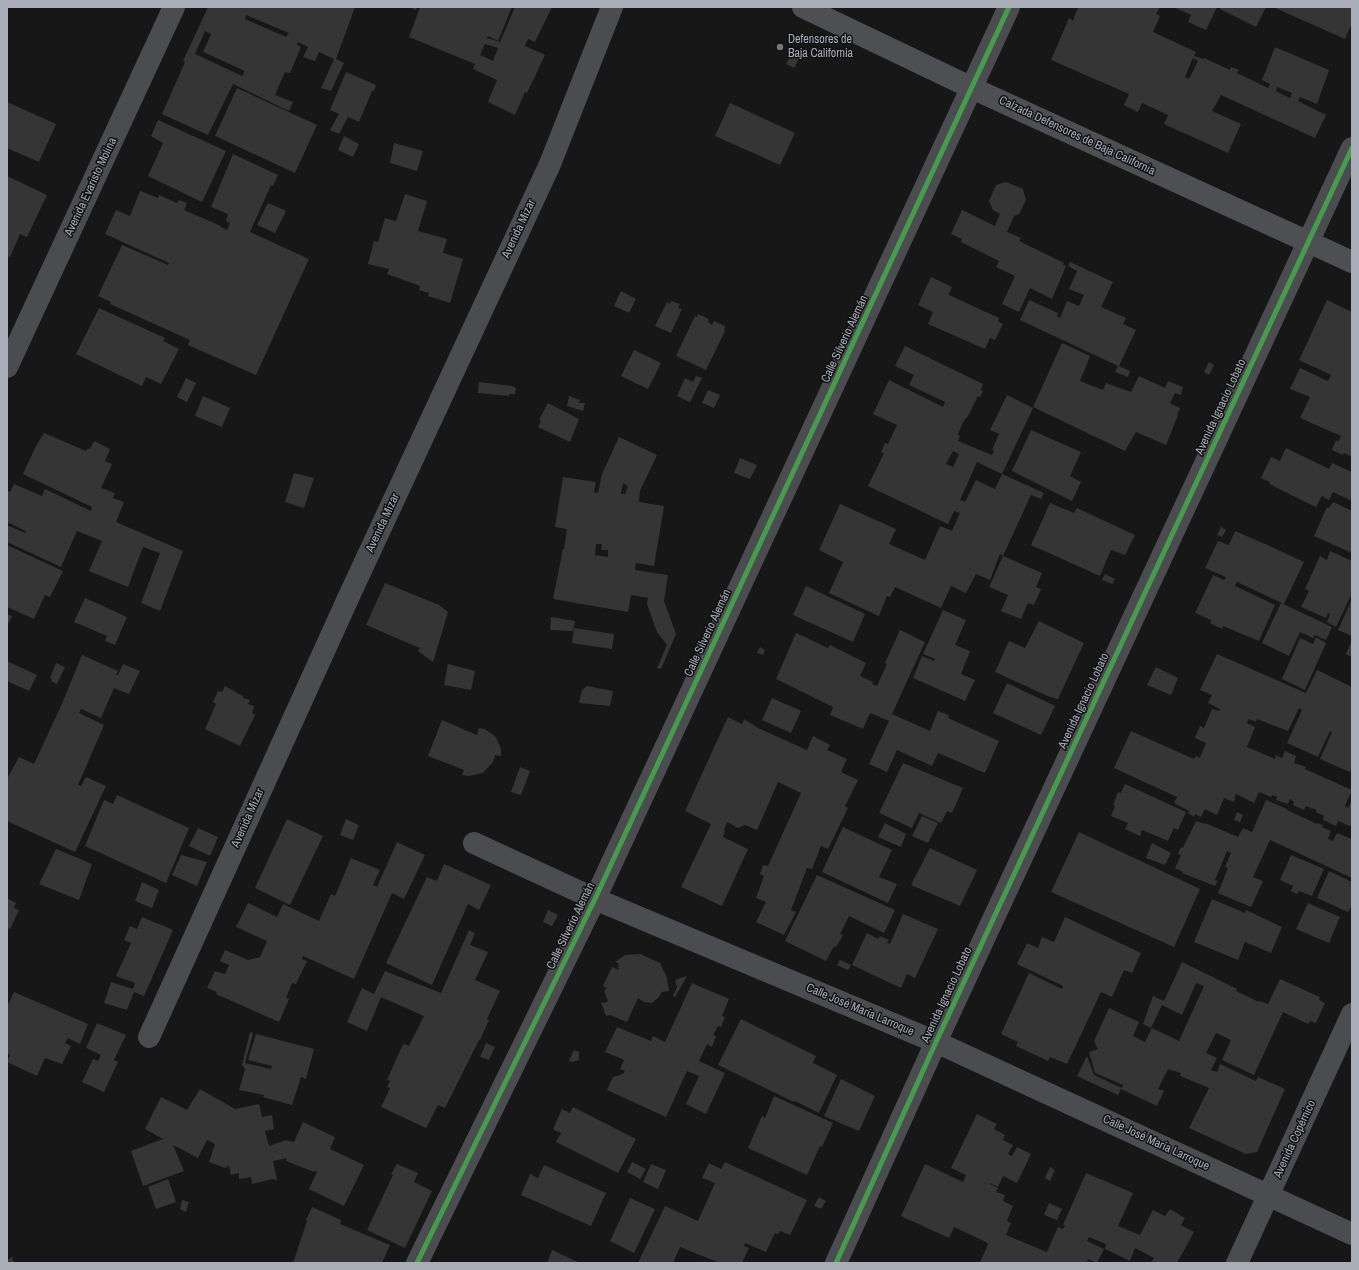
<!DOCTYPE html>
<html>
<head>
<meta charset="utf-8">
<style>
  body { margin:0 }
  #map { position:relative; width:1359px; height:1270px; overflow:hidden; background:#171717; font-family:"Archivo Narrow",sans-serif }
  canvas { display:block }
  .frame { position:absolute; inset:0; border:8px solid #a8adb8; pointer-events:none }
</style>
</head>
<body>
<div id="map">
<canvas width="1359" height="1270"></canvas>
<div class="frame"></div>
</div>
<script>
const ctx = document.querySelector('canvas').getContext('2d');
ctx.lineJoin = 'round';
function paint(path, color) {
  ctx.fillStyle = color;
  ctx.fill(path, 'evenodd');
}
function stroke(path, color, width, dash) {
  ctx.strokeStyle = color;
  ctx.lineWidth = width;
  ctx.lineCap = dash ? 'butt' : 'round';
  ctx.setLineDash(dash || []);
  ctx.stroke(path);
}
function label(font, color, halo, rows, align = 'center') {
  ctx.font = font + ' "Archivo Narrow",sans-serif';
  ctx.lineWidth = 3;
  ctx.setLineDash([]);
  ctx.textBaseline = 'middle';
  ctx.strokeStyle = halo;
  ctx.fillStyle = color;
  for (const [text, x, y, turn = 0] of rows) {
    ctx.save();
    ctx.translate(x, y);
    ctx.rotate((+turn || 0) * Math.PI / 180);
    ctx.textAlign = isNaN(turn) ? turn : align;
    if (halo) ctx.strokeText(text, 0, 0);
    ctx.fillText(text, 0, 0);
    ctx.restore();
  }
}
const building = new Path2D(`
  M208,7H355L336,59L344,63L331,91L321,88L334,59L319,52L315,61L303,57L308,47L298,42L297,45L301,47L290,73L285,72L275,95L293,102L289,111L233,84L208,135L162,114L185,62L183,61ZM246,15L289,33L286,37L245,19ZM205,31L211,34L203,52L245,71L242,76L195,54Z
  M408,7H417L416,10Z
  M420,7H512L498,41L488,36L487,38L500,42L515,7H552L535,42L528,39L525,46L545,55L527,93L525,92L515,115L488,102L497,80L473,69L475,64L409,37ZM485,44L498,48L493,61L480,55Z
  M1078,7H1160L1156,14L1160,16L1153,32L1196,52L1194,56L1203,59L1204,58L1230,70L1231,67L1239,70L1237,73L1268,88L1270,84L1262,80L1275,47L1329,70L1317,104L1300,97L1298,101L1326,115L1315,138L1221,95L1212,111L1241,124L1228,153L1164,124L1168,115L1142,103L1138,112L1124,105L1129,94L1051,60L1069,18L1073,21ZM1193,58L1198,61L1189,79L1185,77ZM1277,87L1292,93L1290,98L1276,91Z
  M1173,7H1217L1206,30L1188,22L1191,15Z
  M1221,7H1266L1256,27L1220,9Z
  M1273,7H1352V23L1345,39Z
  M793,50L802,54L794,68L786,64Z
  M346,72L376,85L374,91H372L359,122L348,117L339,134L330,130L339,114L330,110Z
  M237,88L317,125L295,173L215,136Z
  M7,102L56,124L39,162L7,148Z
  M730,103L795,133L780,165L715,136Z
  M158,120L226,151L202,202L148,176L163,143L151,136Z
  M344,136L359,144L353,157L338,150Z
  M394,143L423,151L417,171L390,163Z
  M233,154L278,175L273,186L271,185L250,232L309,259L256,375L188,345L190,340L110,304L111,302L98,296L122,245L168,265L169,263L105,234L116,210L130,216L140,191L158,198L159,195L177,203L179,200L187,203L184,210L221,226V227L227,230L230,223L226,221L228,214L211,207Z
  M7,176L47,195L27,237L20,234L10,257L7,256Z
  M1006,182L1023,189L1026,200L1019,214L1014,216L1007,232L1021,238L1019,241L1064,263L1063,265L1066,266L1052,299L1030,288L1019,312L1002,304L1015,276L996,267L999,261L961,242L962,239L951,234L962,210L995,226L1000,214L993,210L989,201L996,185Z
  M405,194L427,201L418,231L447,239L443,253L463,259L450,303L428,296L429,293L419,290L420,286L387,274L389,269L368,264L374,241L378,242L385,218L396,221Z
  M268,203L286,211L275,233L257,225Z
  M1070,262L1113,282L1101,307L1126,318L1123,324L1136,330L1119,366L1130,371L1128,377L1115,372L1118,366L1020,320L1029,300L1058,313L1057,316L1060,318L1067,301L1079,306L1084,295L1069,289L1077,271L1068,266Z
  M931,277L952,287L948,296L949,295L999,318L998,321L1003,324L995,340L990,338L985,349L928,324L933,312L918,305Z
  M621,291L636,299L629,313L614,306Z
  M1327,300L1352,312V457L1344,453L1343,455L1332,450L1336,440L1338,442L1341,436L1300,418L1310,397L1290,389L1300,368L1328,381L1331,375L1299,360Z
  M671,301L680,304L678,308L682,309L671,333L655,326L667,302L670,304Z
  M99,308L165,338L163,341L179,349L161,384L146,377L142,386L76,354Z
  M698,314L709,319L708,322L712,325L714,321L725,326L724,330L725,331L706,370L676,356L695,316L697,317Z
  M1062,343L1090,356L1080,381L1103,390L1106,383L1131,392L1139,376L1165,388L1168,381L1183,387L1181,395L1175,393L1170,403L1180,408L1177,415H1178L1166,445L1136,432L1125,451L1033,407Z
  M905,346L983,384L981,390L983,391L980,397L978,396L967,418H966L962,424L958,435L960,436L958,441L992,455L994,451L992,450L999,434L990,430L1007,395L1033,408L1002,474L977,462L960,500L965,502L976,480L995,489L1002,474L1044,493L1041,499L1031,495L1003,556L1042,573L1036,587L1041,589L1034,605L1028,603L1021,619L1001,611L1008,595L989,587L1003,556L1000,554L990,580L976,574L966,593L951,586L941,608L895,587L890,597L887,596L879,616L829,593L843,562L819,550L840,504L896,529L889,544L925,560L940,526L952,531L960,513L954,511L948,524L868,486L884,453L881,452L885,443L888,444L897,425L873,414L889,380L943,407L945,402L909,385L914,375L895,366ZM953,451L959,454L953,467L946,464Z
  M634,350L661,363L648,389L621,376Z
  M1209,362L1214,365L1209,375L1204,372Z
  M696,376L702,378L690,402L677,396L685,378L693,382Z
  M186,378L196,383L187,402L177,397Z
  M479,382L512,386L516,388L515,394H509V396L478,393Z
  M708,390L720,395L714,408L702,403Z
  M203,396L230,408L222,427L195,416Z
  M569,396L580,400L579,403H585L583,411L567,406Z
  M548,403L579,419L570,442L538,427L541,421L539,420Z
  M1031,430L1081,452L1070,476L1081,482L1072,501L1012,471Z
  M44,433L86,451L88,448L90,449L94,441L110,449L105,461L112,464L101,488L115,493L113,498L124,502L116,522L183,551L160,611L141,603L160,553L143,547L128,587L89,571L102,541L77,531L61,567L7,542V525L25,533L26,531L7,522V490L10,492L14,484L42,496L45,489L91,511L92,507L23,474L36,446Z
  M619,437L657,455L640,491L639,502L664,506L654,566L636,563L635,570L668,575L664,601L676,634L661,669L657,668L667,645L657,632L647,604L648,598L631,595L628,612L553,599L563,549H564L567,529L555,527L563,477L596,482L594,492L598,493L602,474ZM623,483L628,486L625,494H621ZM596,544H602L601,550H608V557L595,555Z
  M1286,448L1329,469L1332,463L1352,472V501L1333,492L1329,500L1322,496L1316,507L1269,484L1270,482L1261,478L1271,457L1280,461Z
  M740,458L757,465L750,479L734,473Z
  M294,473L314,478L304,508L285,502Z
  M1333,502L1352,511V553L1314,536L1327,507L1329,508Z
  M1050,503L1074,513L1077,508L1135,535L1125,555L1111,550L1100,576L1031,545Z
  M1221,527L1226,530L1222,537L1217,535Z
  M1235,531L1263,543L1304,562L1284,604L1237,582L1235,586L1275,605L1259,641L1223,626L1222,629L1210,623L1211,620L1195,613L1213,575L1224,580L1226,577L1205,568L1218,541L1229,545Z
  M7,545L63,571L50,597L45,595L34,619L7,607Z
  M1330,551L1352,561V593L1336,627L1327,622L1330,614L1328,613L1326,618L1301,607L1309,591L1305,589L1320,556L1327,560Z
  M1105,574L1115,579L1112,584L1102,580Z
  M385,583L439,605L448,612L433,662L418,651L420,648L366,625Z
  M806,586L865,614L853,642L793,615Z
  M85,598L127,617L115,645L105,641L107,636L74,622Z
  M1352,599V636L1338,630Z
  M1281,603L1332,627L1326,640L1315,635L1313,638L1300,632L1289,656L1262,643Z
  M943,610L966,620L955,645L970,651L961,674L975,680L965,701L913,678L922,656L934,661L935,659L923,654Z
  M7,614L12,616L7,626Z
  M551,617L575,621L573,631L550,630Z
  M1039,621L1084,643L1058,699L1050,697L995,672L1009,641L1025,648Z
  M574,628L614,634L612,649L572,643Z
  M900,630L925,642L892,714L930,731L938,711L949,715L948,718L999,741L985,773L938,753L932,766L897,750L887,772L869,764L889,721L870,713L863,729L830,715L833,707L776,679L796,633L828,648L830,645L866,663L860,676L873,682L872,684L877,686L887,664L885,663Z
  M1316,637L1326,643L1305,690L1282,679L1300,638L1313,644Z
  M1352,640V657L1346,654Z
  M760,647L765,650L763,655L757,653Z
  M1217,654L1306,693L1317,670L1352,687V768L1350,772L1320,759L1332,732L1330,731L1318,757L1287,743L1302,710L1299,708L1288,731L1257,719L1256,722L1248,719L1247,723L1255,727L1247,747L1275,759L1276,755L1282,758L1285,751L1296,756L1294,763L1306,767L1305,769L1352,790L1345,806L1348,808L1352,800V827L1338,821L1336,826L1323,820L1324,816L1316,812L1317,810L1306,806L1304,810L1293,805L1294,802L1290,799L1288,804L1276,800L1277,797L1272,795L1271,797L1259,792L1254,803L1236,794L1234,802L1224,798L1217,815L1205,809L1201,817L1195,814L1194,817L1188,813L1189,811L1174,803L1177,797L1114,768L1131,731L1194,759L1196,756L1200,758L1206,743L1195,738L1200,726L1204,728L1212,709L1219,711L1220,709L1208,703L1212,695L1200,690Z
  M82,655L118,671L116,675H118L123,664L140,671L129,694L114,688L101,718L81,709L79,713L104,725L78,785L81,786L86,777L106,786L75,852L7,821V779L19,757L34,764L61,706Z
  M7,661L37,675L29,691L7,681Z
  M56,663L65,667L57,684L51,681L52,679L50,678Z
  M448,664L475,671L471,690L444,685Z
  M1156,667L1178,678L1171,695L1147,685Z
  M1007,683L1055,706L1041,735L993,713Z
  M225,686L243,696V698L250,700L248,704L254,706L252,713L255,715L240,746L205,729L216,704L213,702L218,691L222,692Z
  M587,686L613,691L610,706L579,703L582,690Z
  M772,698L801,711L791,733L762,720Z
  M728,717L742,724L744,719L758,728L807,750L813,736L830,745L827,750L847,759L841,772L858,780L845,806L848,808L828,849L821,846L812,869L807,868L791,910L796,912L784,935L756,922L766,902L756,898L764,876L760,874L763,865L768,866L801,793L778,782L757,830L745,825L738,828L727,822L724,830L725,831L723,837L748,849L722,906L681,887L711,824L685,811Z
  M442,720L477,735L479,728L485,729L496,737L501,749V756L495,755L493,762L483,773L469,776L462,775L464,770L428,756Z
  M903,763L963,788L952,813L947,811L941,823L919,813L912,828L879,813Z
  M520,767L530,771L521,795L511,792Z
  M1125,784L1186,812L1178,830L1174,828L1168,841L1142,830L1140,836L1125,829L1128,823L1111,816L1115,806L1113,805L1118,792L1121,793Z
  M117,795L189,828L166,883L85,846L104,800L113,804Z
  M1266,800L1287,809V810L1317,824V823L1323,825L1322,827L1331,831L1328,839L1333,841L1337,833L1352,839V878L1270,840L1253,877L1263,881L1251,907L1218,893L1228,868L1225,867L1231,853L1227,851L1215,880L1218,881L1215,886L1182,873L1183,872L1175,868L1181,855L1178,854L1181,847L1183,848L1196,821L1205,824V823L1238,837L1243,828L1252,832Z
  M1237,812L1243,815L1240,822L1234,820Z
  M922,816L938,823L928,843L912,836Z
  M287,819L323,836L290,905L255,888Z
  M346,819L359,825L353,840L340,835Z
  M885,823L906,834L901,847L878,837Z
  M843,827L892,850L879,877L897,884L888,903L822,872Z
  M198,828L218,837L210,856L189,846Z
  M1079,832L1200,889L1174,947L1051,892Z
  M397,842L425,855L404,899L392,893L354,979L303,956L302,959L307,961L296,984L292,983L286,998L289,999L279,1022L216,994L217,992L207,988L215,971L225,974L229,965L220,961L225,950L248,960L260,957L267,941L236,927L248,903L277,917L283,904L319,921L331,894L335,896L351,858L380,870L373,885L377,887Z
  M1152,843L1171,853L1165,865L1146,858Z
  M930,848L977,870L960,906L911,885Z
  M56,849L92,864L79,900L39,884Z
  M181,855L207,862L197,886L172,875Z
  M1291,855L1324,869L1312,896L1299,891L1297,894L1291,891L1293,886L1280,880Z
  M444,864L491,885L479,910L468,904L432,985L386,963L427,877L437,881Z
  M1329,871L1352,882V905L1348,912L1317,898Z
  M817,875L895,910L884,933L849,916L840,934L843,935L836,947L834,946L826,961L785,941Z
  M142,882L159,890L152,908L135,901Z
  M7,898L16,903L14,908L19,910L10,929L7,928Z
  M1212,899L1245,913L1246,910L1282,927L1271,953L1245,942L1238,960L1194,942Z
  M1308,903L1340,917L1329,943L1296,929Z
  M548,910L558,915L552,926L543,922Z
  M903,914L938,929L915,978L907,974L901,988L852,965L867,933L878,939L880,936L889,940L887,943L890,944Z
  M142,917L173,930L144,996L134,992L127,1010L104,1003L111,982L133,989L135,983L116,976L131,943L124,940L130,926L137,929Z
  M1065,917L1141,953L1132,973L1124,970L1112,997L1101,992L1067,1064L1050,1057L1048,1061L1016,1046L1018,1042L1001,1034L1029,973L1062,989L1063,986L1017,964L1027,943L1038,948L1042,937L1054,942Z
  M469,930L475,933L470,945L488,952L475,980L500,991L487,1019L489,1020L480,1040H479L445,1108L438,1105L426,1128L381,1107L390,1088L387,1087L390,1081L387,1080L403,1044L409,1046L424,1016L381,997L367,1031L347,1022L362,988L374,994L385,971L441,993Z
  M640,954L660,963L667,978L669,991L662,992L658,998L652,1003L644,1002L638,998L627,1022L610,1015L606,1016L601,1002L604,1003L608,1001L604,991L607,988L603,986L612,967L619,970L618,963L615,962L625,955Z
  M840,960L851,965L848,970L837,965Z
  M1182,962L1237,989L1236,991L1259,1002L1260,1001L1268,1004L1280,979L1320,997L1319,1000L1325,1003L1316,1023L1310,1021L1308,1024L1283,1012L1254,1075L1222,1060L1231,1040L1216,1033L1206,1053L1217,1058L1211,1070L1217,1072L1220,1064L1256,1081L1258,1077L1285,1089L1257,1152L1246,1154L1189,1128L1209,1088L1180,1076L1181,1073L1168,1069L1158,1089L1164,1091L1157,1106L1121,1089L1118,1095L1077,1076L1087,1056L1094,1075L1122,1088L1123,1085L1095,1073L1089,1052L1098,1049L1094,1041L1109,1008L1139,1022L1133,1036L1145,1042L1152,1028L1179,1041L1204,986L1196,983L1182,1015L1162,1005L1151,1028L1143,1024L1153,996L1164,1001Z
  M687,976L675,997L673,996L677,987L675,980Z
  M692,983L729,999L722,1016L725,1017L721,1027L718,1026L713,1035L716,1036L712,1047L707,1044L699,1061L725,1073L706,1114L686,1104L699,1076L687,1071L666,1117L607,1090L613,1077L623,1074L625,1071L620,1069L624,1060L605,1052L617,1027L651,1041L653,1036L665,1042Z
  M14,992L88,1024L80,1044L68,1038L65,1043L71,1046L62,1064L45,1058L37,1076L7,1062L10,1055L7,1053V1002L9,1003Z
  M741,1019L816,1056L813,1063L837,1075L819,1113L795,1101L794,1102L718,1065Z
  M97,1023L126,1035L114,1060L118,1062L104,1092L82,1082L93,1059L98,1061L101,1055L86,1048Z
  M250,1032L253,1033L245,1063L271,1069L272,1066L248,1060L256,1034L314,1049L306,1079L301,1077L292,1105L263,1097L264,1095L239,1090L245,1069L242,1065Z
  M486,1043L495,1047L489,1060L480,1057Z
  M574,1050L579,1052V1060L572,1062L569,1061Z
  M841,1079L875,1096L859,1131L824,1116Z
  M200,1089L235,1109L259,1104L262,1117L272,1115L274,1129L265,1131L269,1146L286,1140L294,1142L303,1122L335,1137L330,1149L364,1165L344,1206L309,1189L317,1172L315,1171L314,1172L286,1161L287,1158L273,1161L277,1180L272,1179L252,1184L251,1177L239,1179V1173L231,1175L229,1166L225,1168L209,1162L215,1144L207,1140L198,1158L173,1145L184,1171L143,1186L131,1151L163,1139L145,1129L161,1097L187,1110Z
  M774,1096L833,1123L822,1147L820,1146L807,1175L748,1148L762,1116L765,1118Z
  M573,1107L636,1139L618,1173L556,1142L561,1133L553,1129L562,1109L570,1113Z
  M977,1114L997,1124L994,1129L1005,1135L1003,1140L1013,1145L1008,1154L1012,1156L1017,1147L1031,1154L1017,1183L1003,1176L998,1187L990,1183V1184L998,1188L996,1192L1005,1195L1003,1201L1013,1206L1007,1221L1011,1223L1006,1235L1047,1252L1058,1227L1063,1229L1065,1226L1063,1225L1086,1173L1133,1193L1118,1226L1140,1235L1153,1210L1165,1216L1170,1209L1185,1218L1181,1225L1194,1232L1177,1263H1151L1154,1258L1135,1248L1130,1261L1105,1249L1106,1244L1089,1237L1087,1241L1104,1249L1097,1263L1088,1259L1087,1261L1092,1263H980L988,1244L986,1242L954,1227L949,1238L901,1216L925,1164L963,1182L966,1175L951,1168Z
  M632,1162L646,1169L640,1179L627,1172Z
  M725,1162L807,1200L790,1235L780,1231L778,1234L775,1233L766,1252L745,1243L744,1246L749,1248L742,1263H720L680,1247L673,1263H638L665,1206L698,1221L715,1183L702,1178L709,1163L721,1169Z
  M397,1164L418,1173L414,1182L432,1191L405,1248L367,1230L393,1175L391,1174Z
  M651,1164L666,1170L658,1189L643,1182Z
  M544,1165L606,1193L591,1226L521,1195L530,1174L538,1178Z
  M1050,1167L1055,1170L1050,1181L1045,1178Z
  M168,1179L176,1202L156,1209L148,1187Z
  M819,1197L826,1201L821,1209L814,1206Z
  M630,1198L655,1209L634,1253L610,1241Z
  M182,1200L189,1202L186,1212L180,1209Z
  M1049,1203L1062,1209L1057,1220L1044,1215Z
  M312,1207L341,1220L340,1224L390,1245L382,1263H293L307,1221L306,1220Z
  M552,1250L580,1263H547Z
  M12,1257L14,1263H7V1260Z`);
const minor = new Path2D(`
  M7,367L174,7
  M474,843L595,899L936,1042L1352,1234
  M149,1037L350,594L550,164L612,7
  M417,1263L595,899L1009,7
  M836,1263L936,1042L1352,148
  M1237,1263L1352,1014`);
const primary = new Path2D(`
  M803,7L972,88L1352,262`);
const cycleway = new Path2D(`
  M417,1263L595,899L1009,7
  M836,1263L936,1042L1352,148`);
const markers = [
  [780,47,4,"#757880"]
];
const poiNames = [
  ["Defensores de",788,40],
  ["Baja California",788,54]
];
const streetNames = [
  ["Calzada Defensores de Baja California",1077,136,25],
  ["Avenida Evaristo Molina",91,187,-65],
  ["Avenida Mizar",519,229,-65],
  ["Calle Silverio Alemán",845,339,-65],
  ["Avenida Ignacio Lobato",1221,407,-65],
  ["Avenida Mizar",383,523,-65],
  ["Calle Silverio Alemán",708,633,-65],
  ["Avenida Ignacio Lobato",1084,701,-65],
  ["Avenida Mizar",248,818,-66],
  ["Calle Silverio Alemán",571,926,-64],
  ["Avenida Ignacio Lobato",947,995,-65],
  ["Calle José María Larroque",860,1010,23],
  ["Avenida Copérnico",1295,1139,-65],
  ["Calle José María Larroque",1156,1143,25]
];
paint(building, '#353536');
stroke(minor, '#4b4c50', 22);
stroke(primary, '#4d4f52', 22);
stroke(cycleway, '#469c4c', 5);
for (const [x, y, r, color] of markers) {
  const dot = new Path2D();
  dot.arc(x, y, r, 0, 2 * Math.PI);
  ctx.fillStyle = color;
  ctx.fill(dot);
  stroke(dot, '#111113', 1.5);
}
label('12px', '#a8adb8', '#111113', poiNames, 'left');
label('12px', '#a8adb8', '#111113', streetNames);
</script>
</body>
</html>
